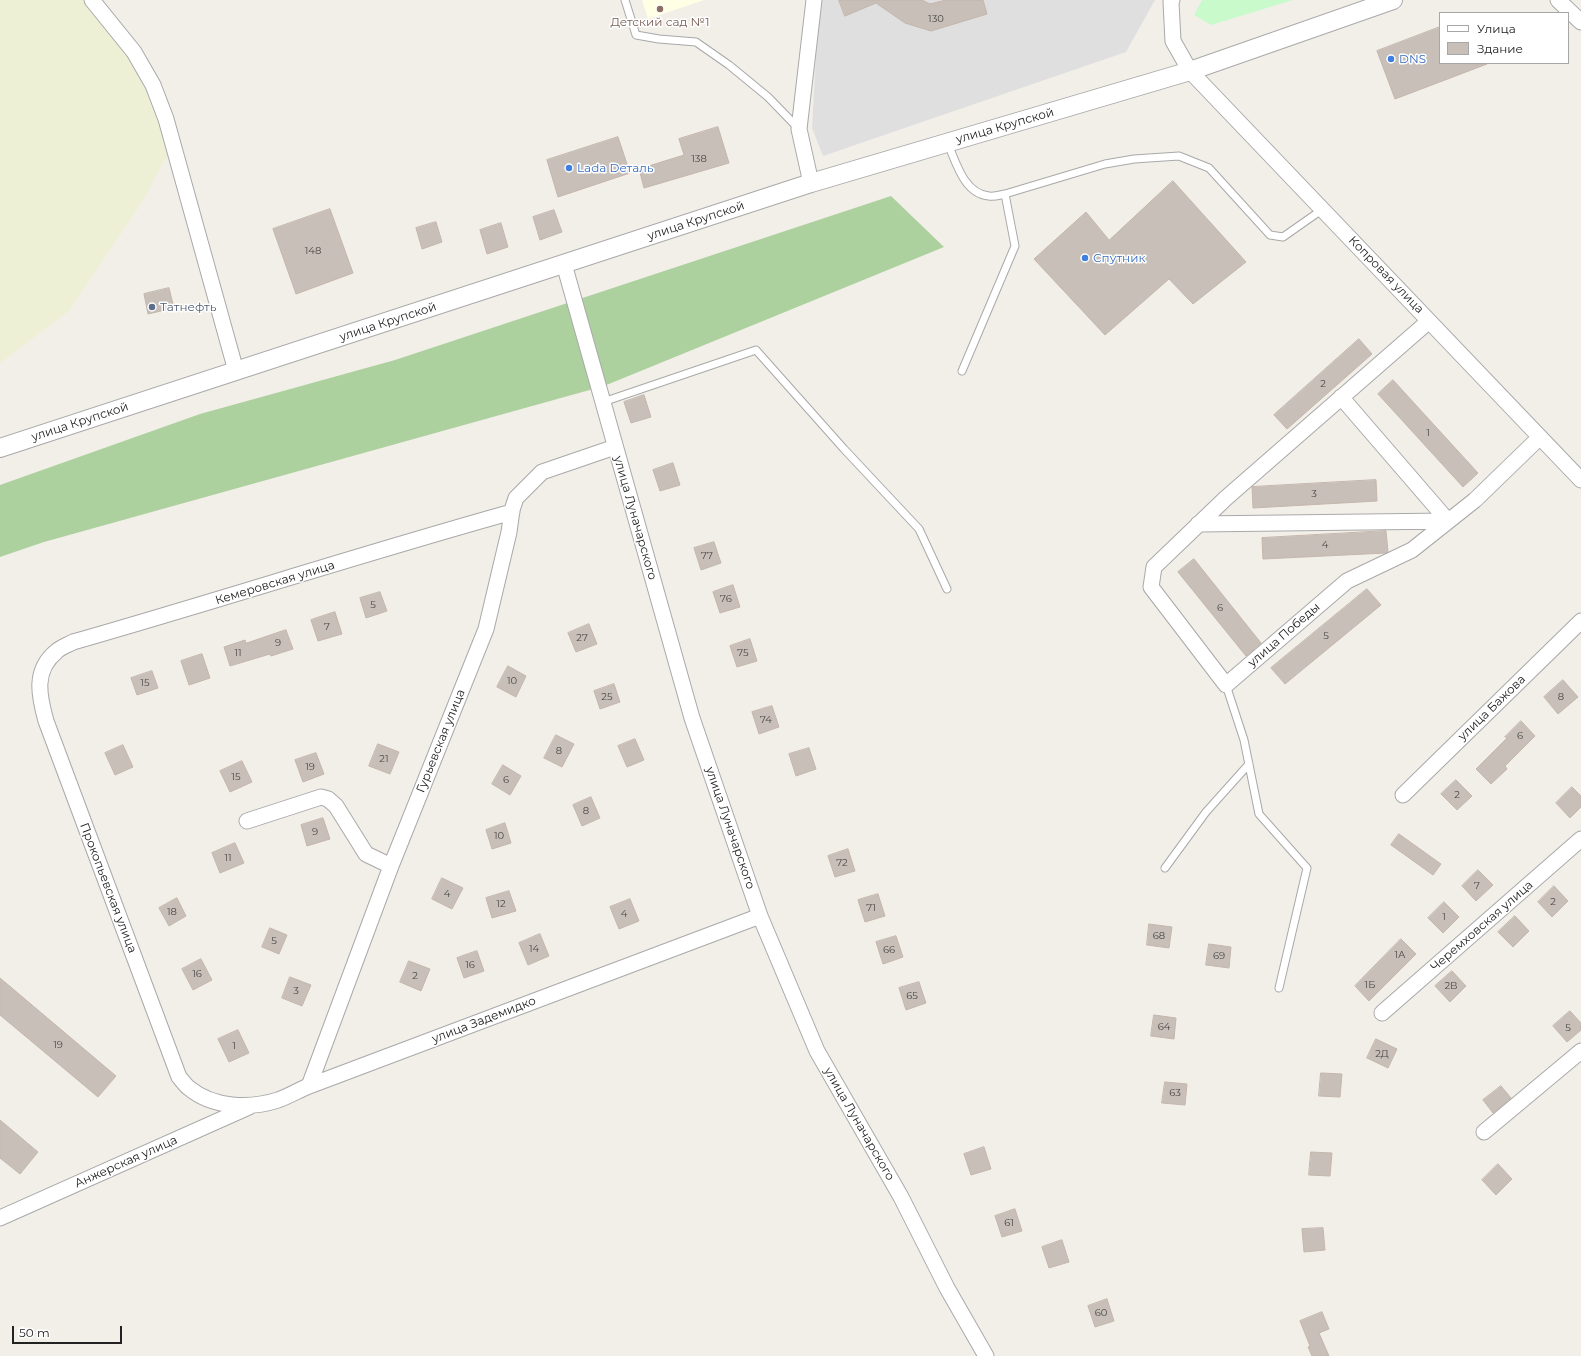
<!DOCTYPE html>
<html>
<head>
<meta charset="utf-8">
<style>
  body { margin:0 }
  #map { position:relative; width:1581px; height:1356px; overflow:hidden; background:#f2efe9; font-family:Montserrat,sans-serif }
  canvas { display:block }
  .legend { position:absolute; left:1439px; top:12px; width:130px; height:52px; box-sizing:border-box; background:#fff; border:1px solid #a7a7a7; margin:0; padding:5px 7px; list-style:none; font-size:12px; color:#222 }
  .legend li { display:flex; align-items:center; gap:8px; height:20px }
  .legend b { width:20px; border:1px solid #a7a7a7 }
  .scale { position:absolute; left:12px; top:1326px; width:110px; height:18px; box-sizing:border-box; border:2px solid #222; border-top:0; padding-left:5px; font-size:12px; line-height:14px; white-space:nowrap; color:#222; -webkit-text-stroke:3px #fff; paint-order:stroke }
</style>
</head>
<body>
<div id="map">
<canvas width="1581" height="1356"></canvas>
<ul class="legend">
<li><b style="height:5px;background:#fff"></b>Улица</li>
<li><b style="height:11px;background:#c7bfb8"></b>Здание</li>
</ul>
<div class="scale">50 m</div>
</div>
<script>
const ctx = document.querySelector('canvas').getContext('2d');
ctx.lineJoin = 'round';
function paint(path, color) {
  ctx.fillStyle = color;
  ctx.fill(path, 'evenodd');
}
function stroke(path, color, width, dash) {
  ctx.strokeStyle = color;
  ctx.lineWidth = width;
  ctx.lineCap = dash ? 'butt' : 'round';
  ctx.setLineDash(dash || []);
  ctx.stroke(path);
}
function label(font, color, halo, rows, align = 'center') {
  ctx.font = font + ' Montserrat,sans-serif';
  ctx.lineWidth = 3;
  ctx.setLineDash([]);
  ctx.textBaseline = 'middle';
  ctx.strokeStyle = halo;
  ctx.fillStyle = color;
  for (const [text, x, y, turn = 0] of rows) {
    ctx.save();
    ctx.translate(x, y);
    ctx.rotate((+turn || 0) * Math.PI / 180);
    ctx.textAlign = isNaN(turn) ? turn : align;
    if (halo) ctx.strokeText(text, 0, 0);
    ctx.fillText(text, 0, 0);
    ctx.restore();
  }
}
const residential = new Path2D(`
  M819,0H1155L1126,52L823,156L812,128Z`);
const education = new Path2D(`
  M642,0H704L648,19Z`);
const farmland = new Path2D(`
  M0,0H89L138,53L174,143L139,207L69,311L0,363Z`);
const forest = new Path2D(`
  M891,196L944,247L604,386L44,542L0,557V485L200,414L395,360Z`);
const park = new Path2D(`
  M1202,0H1293L1211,25L1194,15Z`);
const building = new Path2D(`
  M839,0H922L930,4L946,0H983L987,14L931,31L905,23L876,3L845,16Z
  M1440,27V63L1487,64L1395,99L1377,51Z
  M718,127L729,163L644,188L639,169L684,155L679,139Z
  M618,137L630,173L558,197L547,160Z
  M1173,181L1246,262L1193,304L1169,279L1105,335L1034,259L1086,212L1109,240Z
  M330,209L353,273L296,294L273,229Z
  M554,210L562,232L540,240L533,217Z
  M436,222L442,242L422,249L416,228Z
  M501,223L508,247L487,254L480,230Z
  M169,288L174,308L148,314L144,294Z
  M1359,339L1372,354L1287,429L1274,415Z
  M1393,380L1478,473L1463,487L1378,394Z
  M644,395L651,417L631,423L624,402Z
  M673,463L680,485L660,491L653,470Z
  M1376,480L1377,501L1253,508L1252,487Z
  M1386,531L1388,552L1386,553L1263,559L1262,538Z
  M714,542L721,563L701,570L694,548Z
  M1194,559L1261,643L1246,656L1178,572Z
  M733,585L740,607L720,613L713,592Z
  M1367,589L1381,605L1285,684L1271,668Z
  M380,592L387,611L366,618L360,598Z
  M335,612L342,634L318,641L311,620Z
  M589,624L597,644L576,652L568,633Z
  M286,630L293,649L271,656L270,654L230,666L224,647L245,640L246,643Z
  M750,639L757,661L737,667L730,646Z
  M202,654L210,678L189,685L181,661Z
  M508,666L526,676L516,697L497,687Z
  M152,671L158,688L137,695L131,678Z
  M1563,680L1578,697L1558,714L1544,697Z
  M614,684L620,702L600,709L594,691Z
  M772,706L779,727L759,734L752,712Z
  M1521,721L1535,736L1505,766L1507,769L1491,784L1476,769L1507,738L1505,737Z
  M556,735L574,744L562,767L544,758Z
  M635,739L644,760L627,767L618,746Z
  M378,744L399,752L390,774L369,766Z
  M123,745L133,767L115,775L105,753Z
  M809,748L816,769L796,776L789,754Z
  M316,753L324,774L303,782L295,760Z
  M242,761L252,782L230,792L220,771Z
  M503,765L521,776L510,795L492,784Z
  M1456,780L1472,796L1457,810L1441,794Z
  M1572,787L1581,796V807L1570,818L1556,803Z
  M591,797L600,818L582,826L573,805Z
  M323,818L330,839L307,846L301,825Z
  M505,823L511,843L492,849L486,830Z
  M1399,834L1441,864L1433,875L1391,845Z
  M235,843L244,863L220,873L212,853Z
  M848,849L855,871L835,877L828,856Z
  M1478,870L1493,885L1476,901L1462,886Z
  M442,878L463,888L452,909L432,899Z
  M1554,886L1568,901L1552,917L1538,902Z
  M509,891L516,911L492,918L486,898Z
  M878,894L885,916L865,922L858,900Z
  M177,898L186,916L169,926L159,908Z
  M630,899L639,921L619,929L610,907Z
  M1444,902L1459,917L1443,933L1428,918Z
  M1515,916L1529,931L1513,947L1498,932Z
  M1149,924L1172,927L1169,948L1147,945Z
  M270,928L287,935L279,954L262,947Z
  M540,934L549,956L528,965L519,943Z
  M896,936L903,957L883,964L876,942Z
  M1401,939L1416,954L1369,1001L1355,986Z
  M1209,944L1231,947L1229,968L1206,965Z
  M477,951L484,971L464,978L457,958Z
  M201,959L212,980L193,990L182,969Z
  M409,961L430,969L421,991L400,982Z
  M1452,971L1466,986L1450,1002L1435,986Z
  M290,977L311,985L302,1006L282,998Z
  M0,978L116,1076L98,1097L0,1015Z
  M919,982L926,1003L906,1010L899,988Z
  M1570,1011L1581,1023V1030L1567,1042L1553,1026Z
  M1154,1015L1176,1018L1174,1039L1151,1036Z
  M238,1030L249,1053L229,1062L218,1039Z
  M1376,1039L1397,1049L1388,1068L1367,1058Z
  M1321,1073L1342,1074L1340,1097L1319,1096Z
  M1165,1082L1187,1084L1185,1105L1162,1103Z
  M1501,1086L1511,1098L1493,1113L1483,1100Z
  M0,1120L38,1152L20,1174L0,1158Z
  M984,1147L991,1169L971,1175L964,1154Z
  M1311,1152L1332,1153L1330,1176L1309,1175Z
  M1498,1164L1512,1179L1496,1195L1482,1180Z
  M1015,1209L1022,1231L1002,1237L995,1216Z
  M1323,1228L1325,1250L1304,1252L1302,1229Z
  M1062,1240L1069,1262L1049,1268L1042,1247Z
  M1107,1299L1114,1321L1095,1327L1088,1306Z
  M1322,1312L1329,1329L1319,1333L1329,1356H1312L1308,1347L1310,1346L1300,1321Z`);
const service = new Path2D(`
  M625,0L636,35L659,39L696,42L729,65L768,97L799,129
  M948,144C956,162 964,194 989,196C994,197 1000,195 1005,194L1105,164L1134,159L1179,156L1209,168L1270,235L1283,237L1323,209
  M962,371L1015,246L1005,194
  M603,402L756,350L844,449L919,529L947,589
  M1226,685L1244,740L1259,814L1307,868L1279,988
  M1165,868L1206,812L1249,764`);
const minor = new Path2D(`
  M92,0L134,52L153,85L166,119L236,371
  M1172,0L1171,2L1173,41L1190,71L1581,480
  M1558,0L1581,22
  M811,183L799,129L814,0
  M564,264L692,718L760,916L817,1051L901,1197L947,1288L986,1356
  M1429,321L1226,498L1154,567L1151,587L1226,685L1347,581L1412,550L1475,500L1540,437
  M1341,397L1448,521
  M512,512C365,553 220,600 73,642C68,645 61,647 57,651C33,670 39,696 46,721L179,1077C182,1080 185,1085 189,1088C213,1108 250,1109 278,1100C289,1096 299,1090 309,1086L760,916
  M1198,524L1448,521
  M1403,795L1581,621
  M247,821L321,797L328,799L336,806L366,854L391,866
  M1382,1013L1581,839
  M309,1086L391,866L486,629L509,532L512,510L516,498L542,472L615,447
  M1484,1132L1581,1051
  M0,1218L249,1107`);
const tertiary = new Path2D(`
  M0,448L811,183L1190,71L1393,0`);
const markers = [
  [660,9,4,"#8d6e63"],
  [1391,59,4,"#3f7fe0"],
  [569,168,4,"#3f7fe0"],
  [1085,258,4,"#3f7fe0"],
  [152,307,4,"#5c6f8a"]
];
const numberNames = [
  ["130",936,19],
  ["138",699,159],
  ["148",313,251],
  ["2",1323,384],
  ["1",1428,433],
  ["3",1314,494],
  ["4",1325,545],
  ["77",707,556],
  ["76",726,599],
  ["5",373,605],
  ["6",1220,608],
  ["7",327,627],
  ["5",1326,636],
  ["27",582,638],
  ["9",278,643],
  ["11",238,653],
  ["75",743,653],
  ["10",512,681],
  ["15",145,683],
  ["25",607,697],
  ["8",1561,697],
  ["74",766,720],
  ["6",1520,736],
  ["8",559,751],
  ["21",384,759],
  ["19",310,767],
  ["15",236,777],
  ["6",506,780],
  ["2",1457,795],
  ["8",586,811],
  ["9",315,832],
  ["10",499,836],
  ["11",228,858],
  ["72",842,863],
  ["7",1477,886],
  ["4",447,894],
  ["2",1553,902],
  ["12",501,904],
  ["71",871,908],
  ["18",172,912],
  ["4",624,914],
  ["1",1444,917],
  ["68",1159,936],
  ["5",274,941],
  ["14",534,949],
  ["66",889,950],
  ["1А",1400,955],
  ["69",1219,956],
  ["16",470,965],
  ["16",197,974],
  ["2",415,976],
  ["1Б",1370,985],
  ["2В",1451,986],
  ["3",296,991],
  ["65",912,996],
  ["64",1164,1027],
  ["5",1568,1028],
  ["19",58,1045],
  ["1",234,1046],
  ["2Д",1382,1054],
  ["63",1175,1093],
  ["61",1009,1223],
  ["60",1101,1313]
];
const educationNames = [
  ["Детский сад №1",660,22]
];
const shopNames = [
  ["DNS",1399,59],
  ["Lada Dеталь",577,168],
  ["Спутник",1093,258]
];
const streetNames = [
  ["улица Крупской",1005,126,-16],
  ["улица Крупской",696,221,-18],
  ["Копровая улица",1386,275,46],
  ["улица Крупской",388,322,-18],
  ["улица Крупской",80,422,-18],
  ["улица Луначарского",635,518,74],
  ["Кемеровская улица",275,583,-17],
  ["улица Победы",1284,635,-41],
  ["улица Бажова",1492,708,-44],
  ["Гурьевская улица",441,741,-68],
  ["улица Луначарского",730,828,71],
  ["Прокопьевская улица",108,888,69],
  ["Черемховская улица",1482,926,-41],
  ["улица Задемидко",484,1020,-21],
  ["улица Луначарского",859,1124,60],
  ["Анжерская улица",126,1162,-24]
];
const serviceNames = [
  ["Татнефть",160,307]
];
paint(residential, '#e0dfdf');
paint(education, '#ffffe5');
paint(farmland, '#eef0d5');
paint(forest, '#add19e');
paint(park, '#c8facc');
paint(building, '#c7bfb8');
stroke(building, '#c4b6ab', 1);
stroke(service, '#a9a9a9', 9);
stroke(minor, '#a9a9a9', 17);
stroke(tertiary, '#a9a9a9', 20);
stroke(service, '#fff', 7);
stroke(minor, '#fff', 15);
stroke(tertiary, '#fff', 18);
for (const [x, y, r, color] of markers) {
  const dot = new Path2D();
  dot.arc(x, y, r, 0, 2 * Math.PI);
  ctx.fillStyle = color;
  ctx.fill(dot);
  stroke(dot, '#fff', 1.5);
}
label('10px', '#4b4948', null, numberNames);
label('12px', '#785e54', '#fff', educationNames);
label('12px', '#366cbe', '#fff', shopNames, 'left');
label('12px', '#222', '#fff', streetNames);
label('12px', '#4e5e75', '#fff', serviceNames, 'left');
</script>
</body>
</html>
